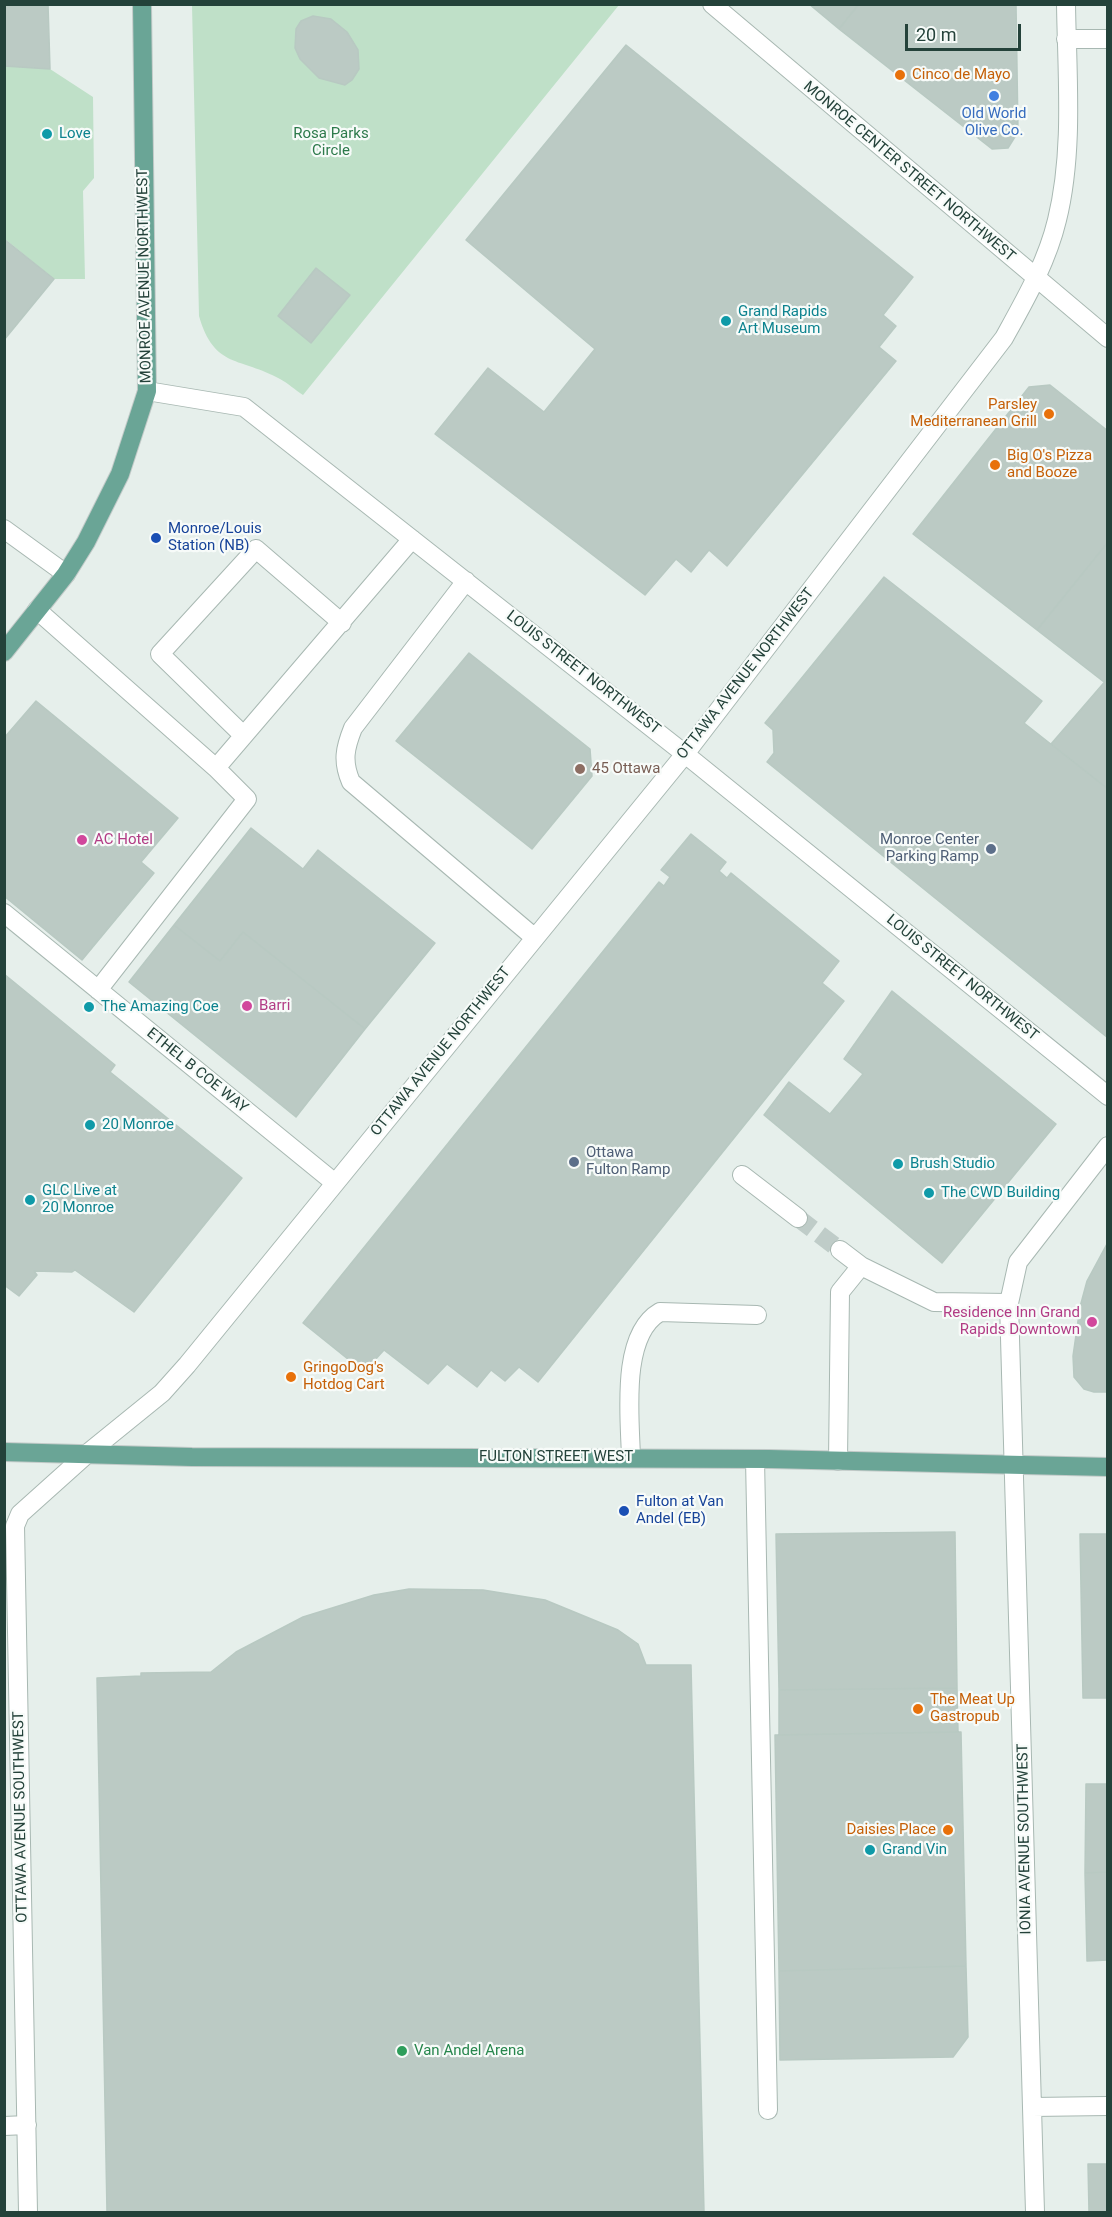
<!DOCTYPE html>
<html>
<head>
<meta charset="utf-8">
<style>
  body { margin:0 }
  #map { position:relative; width:1112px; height:2217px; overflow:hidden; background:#e6efeb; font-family:Roboto,sans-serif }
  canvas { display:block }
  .frame { position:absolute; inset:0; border:6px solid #24423a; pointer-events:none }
  .scale { position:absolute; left:905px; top:24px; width:116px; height:27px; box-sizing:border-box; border:3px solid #24423a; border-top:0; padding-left:8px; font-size:18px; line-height:21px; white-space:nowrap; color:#24423a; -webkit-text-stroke:4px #f7fbf9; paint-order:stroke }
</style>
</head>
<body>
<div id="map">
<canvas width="1112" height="2217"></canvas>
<div class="frame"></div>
<div class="scale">20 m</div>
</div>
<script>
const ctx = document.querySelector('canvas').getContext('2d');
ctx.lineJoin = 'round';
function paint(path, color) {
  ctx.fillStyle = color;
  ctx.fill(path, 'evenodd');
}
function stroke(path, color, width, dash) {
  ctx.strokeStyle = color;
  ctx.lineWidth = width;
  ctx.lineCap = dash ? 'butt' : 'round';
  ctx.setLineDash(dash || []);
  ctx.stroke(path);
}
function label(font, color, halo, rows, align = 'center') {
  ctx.font = font + ' Roboto,sans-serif';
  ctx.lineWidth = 4.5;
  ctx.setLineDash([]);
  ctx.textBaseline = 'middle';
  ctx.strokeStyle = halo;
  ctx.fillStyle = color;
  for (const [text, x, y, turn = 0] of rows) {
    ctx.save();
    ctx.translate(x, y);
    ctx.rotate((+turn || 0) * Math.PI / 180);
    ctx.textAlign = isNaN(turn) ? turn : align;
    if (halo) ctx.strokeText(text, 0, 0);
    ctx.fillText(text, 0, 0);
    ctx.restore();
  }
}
const green = new Path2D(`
  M192,5H619L303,395C295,390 288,383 280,379C241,357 214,369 199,316Z
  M4,66L50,69L93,97L94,178L83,191L85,279H54L5,239Z`);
const building = new Path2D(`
  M4,4H48L50,69L4,66Z
  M809,4H859L839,29Z
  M859,4H1016L1018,132L1008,148L992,149L839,29Z
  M313,16L331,19L347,32L358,50L359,69L352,80L345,85L319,78L300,59L295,48L296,29L301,21Z
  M626,45L913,277L883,315L896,326L879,347L896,361L727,566L709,550L691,572L676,559L645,595L435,434L488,368L544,412L595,349L466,240Z
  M4,239L54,279L4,340Z
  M316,268L350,295L311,343L278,316Z
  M1050,385L1108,431V542L1037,630L913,534L1029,387Z
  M1108,542V678L1104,682L1037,630Z
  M884,577L1042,701L1024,723L1108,789V1038L767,762L774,753L773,730L765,723Z
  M469,653L590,749L592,776L532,849L396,741Z
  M1108,678V789L1051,744Z
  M36,701L178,818L141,862L154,873L82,960L4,896V738Z
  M251,828L303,869L318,850L435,943L365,1029L243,932L220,961L174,925Z
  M691,834L726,862L719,871L727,878L731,873L839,961L822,983L844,1001L538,1382L519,1367L505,1381L491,1370L477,1387L447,1364L428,1384L384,1350L364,1372L303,1323L659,882L664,886L670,877L661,870Z
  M174,925L220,961L243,932L365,1029L296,1117L129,982Z
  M4,974L115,1065L110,1072L242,1178L134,1312L75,1270L72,1272L34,1271L37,1275L19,1296L4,1285Z
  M892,991L1056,1124L942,1263L764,1115L789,1082L830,1114L863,1074L844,1059Z
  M1108,1242V1392H1094L1084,1389L1074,1377L1073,1356L1080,1307L1087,1281Z
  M955,1532L957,1688L779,1690L776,1534Z
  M1080,1534H1108V1698H1083Z
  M409,1589L483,1590L545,1600L618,1630L638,1644L646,1665H691L704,2212H107L97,1678L141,1676V1673L211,1672L236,1652L303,1617L374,1595Z
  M957,1688L958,1732L779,1735V1690Z
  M961,1732L966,1966L779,1971L775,1735Z
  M1086,1784H1108V1872L1085,1873Z
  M1108,1872V1960L1087,1961L1085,1873Z
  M966,1966L968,2037L953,2057L780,2060L779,1971Z
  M1088,2164H1108V2212H1089Z`);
const minorTunnel = new Path2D(`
  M798,1218L840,1250`);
const minor = new Path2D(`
  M712,4L1108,338
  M1066,39H1108
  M147,391L244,407L685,754L1108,1096
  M4,529L66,574
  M466,581L353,728C345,748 342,761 351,782L535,938
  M37,610L216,768L247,799L98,990
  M243,735L160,654L256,549L342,623
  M216,768L412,539
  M4,913L335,1183
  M742,1175L798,1218
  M840,1250L861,1266
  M631,1458C630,1417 620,1335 660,1312L757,1315
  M755,1459L768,2110
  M838,1461L840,1292L861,1266L934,1302L1009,1303
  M1032,2107L1108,2106
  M4,2126L27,2125
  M28,2212L15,1526L20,1514L88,1453L162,1393L187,1365L685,754L1004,338C1025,300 1047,262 1057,220C1074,151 1067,75 1066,4
  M1035,2212L1009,1303L1018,1262L1108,1146`);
const major = new Path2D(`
  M4,652L66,574L86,542L120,474L147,391L142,4
  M4,1452L192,1457L769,1459L1108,1467`);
const markers = [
  [900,75,6,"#e8710a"],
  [994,96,6,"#3f7fe0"],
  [47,134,6,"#0f9aa8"],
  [726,321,6,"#0f9aa8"],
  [1049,414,6,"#e8710a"],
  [995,465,6,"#e8710a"],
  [156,538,6,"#1a4fb4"],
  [580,769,6,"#8d6e63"],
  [82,840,6,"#d1479c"],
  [991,849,6,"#5c6f8a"],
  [247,1006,6,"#d1479c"],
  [89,1007,6,"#0f9aa8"],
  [90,1125,6,"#0f9aa8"],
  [574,1162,6,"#5c6f8a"],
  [898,1164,6,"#0f9aa8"],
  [929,1193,6,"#0f9aa8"],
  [30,1200,6,"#0f9aa8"],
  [1092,1322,6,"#d1479c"],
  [291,1377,6,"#e8710a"],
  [624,1511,6,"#1a4fb4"],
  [918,1709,6,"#e8710a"],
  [948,1830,6,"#e8710a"],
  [870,1850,6,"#0f9aa8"],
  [402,2051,6,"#2e9e5b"]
];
const foodNames = [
  ["Cinco de Mayo",912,75],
  ["Parsley",1037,405,"right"],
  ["Mediterranean Grill",1037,422,"right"],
  ["Big O's Pizza",1007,456],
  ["and Booze",1007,473],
  ["GringoDog's",303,1368],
  ["Hotdog Cart",303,1385],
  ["The Meat Up",930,1700],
  ["Gastropub",930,1717],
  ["Daisies Place",936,1830,"right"]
];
const shopNames = [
  ["Old World",994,114],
  ["Olive Co.",994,131]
];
const cultureNames = [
  ["Love",59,134],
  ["Grand Rapids",738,312],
  ["Art Museum",738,329],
  ["The Amazing Coe",101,1007],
  ["20 Monroe",102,1125],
  ["Brush Studio",910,1164],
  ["GLC Live at",42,1191],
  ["20 Monroe",42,1208],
  ["The CWD Building",941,1193],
  ["Grand Vin",882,1850]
];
const parkNames = [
  ["Rosa Parks",331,134],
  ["Circle",331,151]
];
const streetNames = [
  ["MONROE CENTER STREET NORTHWEST",909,172,40],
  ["MONROE AVENUE NORTHWEST",145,276,-91],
  ["LOUIS STREET NORTHWEST",583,673,38],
  ["OTTAWA AVENUE NORTHWEST",746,674,-52],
  ["LOUIS STREET NORTHWEST",962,978,39],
  ["OTTAWA AVENUE NORTHWEST",441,1052,-51],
  ["ETHEL B COE WAY",197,1071,39],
  ["FULTON STREET WEST",556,1457],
  ["OTTAWA AVENUE SOUTHWEST",21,1817,-91],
  ["IONIA AVENUE SOUTHWEST",1025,1839,-91]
];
const transitNames = [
  ["Monroe/Louis",168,529],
  ["Station (NB)",168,546],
  ["Fulton at Van",636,1502],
  ["Andel (EB)",636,1519]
];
const educationNames = [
  ["45 Ottawa",592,769]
];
const hotelNames = [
  ["AC Hotel",94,840],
  ["Barri",259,1006],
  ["Residence Inn Grand",1080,1313,"right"],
  ["Rapids Downtown",1080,1330,"right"]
];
const serviceNames = [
  ["Monroe Center",979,840],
  ["Parking Ramp",979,857],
  ["Ottawa",586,1153,"left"],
  ["Fulton Ramp",586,1170,"left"]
];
const leisureNames = [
  ["Van Andel Arena",414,2051]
];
paint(green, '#bfe0c8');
paint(building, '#bbcac4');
stroke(building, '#b8c9c2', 1.5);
stroke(minorTunnel, '#bfccc8', 18, [18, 9]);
stroke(minor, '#a8b8b2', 20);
stroke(major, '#c2cac8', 20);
stroke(minor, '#fff', 18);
stroke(major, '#6aa596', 18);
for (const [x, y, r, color] of markers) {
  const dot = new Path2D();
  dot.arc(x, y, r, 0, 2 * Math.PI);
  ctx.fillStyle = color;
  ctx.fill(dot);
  stroke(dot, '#f7fbf9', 2);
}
label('15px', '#c56008', '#f7fbf9', foodNames, 'left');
label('15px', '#366cbe', '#f7fbf9', shopNames);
label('15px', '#0d838f', '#f7fbf9', cultureNames, 'left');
label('15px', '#2d7a4b', '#f7fbf9', parkNames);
label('15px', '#24423a', '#f7fbf9', streetNames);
label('15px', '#164399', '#f7fbf9', transitNames, 'left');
label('15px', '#785e54', '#f7fbf9', educationNames, 'left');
label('15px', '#b23c85', '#f7fbf9', hotelNames, 'left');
label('15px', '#4e5e75', '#f7fbf9', serviceNames, 'right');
label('15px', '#27864d', '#f7fbf9', leisureNames, 'left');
</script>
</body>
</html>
